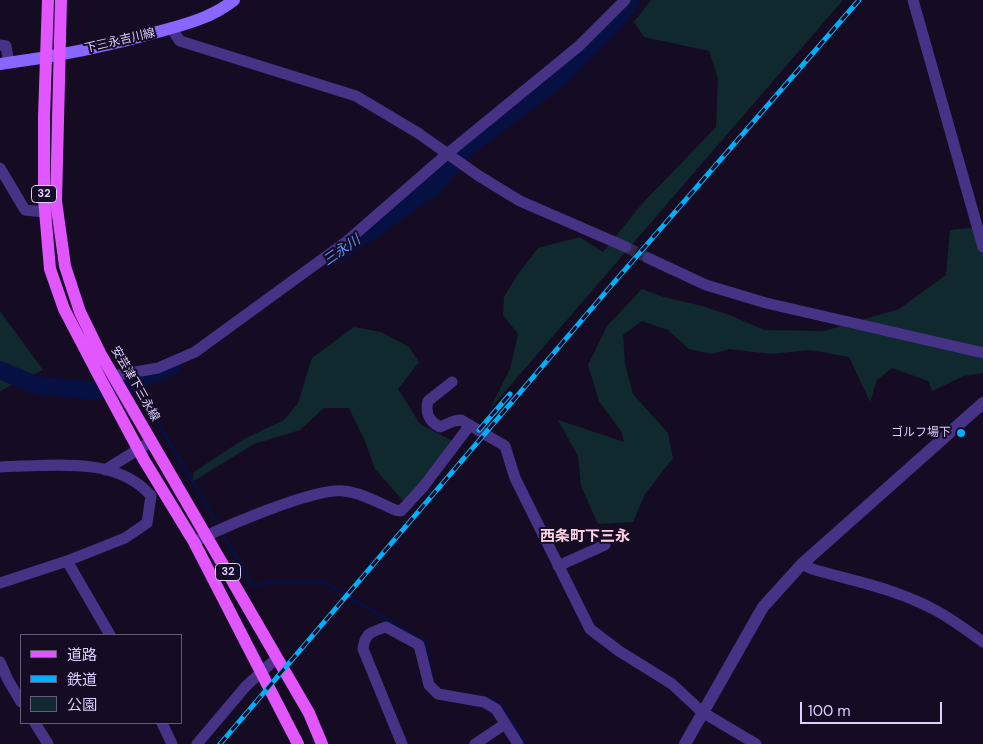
<!DOCTYPE html>
<html>
<head>
<meta charset="utf-8">
<style>
  body { margin:0 }
  #map { position:relative; width:983px; height:744px; overflow:hidden; background:#150c24; font-family:"DM Sans","Noto Sans JP",sans-serif }
  canvas { display:block }
  .legend { position:absolute; left:20px; top:634px; width:162px; height:90px; box-sizing:border-box; background:#150c24; border:1px solid #655a7c; margin:0; padding:6px 9px; list-style:none; font-size:15px; color:#decfff }
  .legend li { display:flex; align-items:center; gap:10px; height:25px }
  .legend b { width:25px; border:1px solid #655a7c }
  .scale { position:absolute; left:800px; top:702px; width:142px; height:22px; box-sizing:border-box; border:2px solid #decfff; border-top:0; padding-left:6px; font-size:15px; line-height:18px; white-space:nowrap; color:#decfff; -webkit-text-stroke:4px #150c24; paint-order:stroke }
</style>
</head>
<body>
<div id="map">
<canvas width="983" height="744"></canvas>
<ul class="legend">
<li><b style="height:6px;background:#e156ff"></b>道路</li>
<li><b style="height:6px;background:#00b0fa"></b>鉄道</li>
<li><b style="height:14px;background:#0f292e"></b>公園</li>
</ul>
<div class="scale">100 m</div>
</div>
<script>
const ctx = document.querySelector('canvas').getContext('2d');
ctx.lineJoin = 'round';
function paint(path, color) {
  ctx.fillStyle = color;
  ctx.fill(path, 'evenodd');
}
function stroke(path, color, width, dash) {
  ctx.strokeStyle = color;
  ctx.lineWidth = width;
  ctx.lineCap = dash ? 'butt' : 'round';
  ctx.setLineDash(dash || []);
  ctx.stroke(path);
}
function label(font, color, halo, rows, align = 'center') {
  ctx.font = font + ' "DM Sans","Noto Sans JP",sans-serif';
  ctx.lineWidth = 4;
  ctx.setLineDash([]);
  ctx.textBaseline = 'middle';
  ctx.strokeStyle = halo;
  ctx.fillStyle = color;
  for (const [text, x, y, turn = 0] of rows) {
    ctx.save();
    ctx.translate(x, y);
    ctx.rotate((+turn || 0) * Math.PI / 180);
    ctx.textAlign = isNaN(turn) ? turn : align;
    if (halo) ctx.strokeText(text, 0, 0);
    ctx.fillText(text, 0, 0);
    ctx.restore();
  }
}
const green = new Path2D(`
  M651,0H843L490,409L510,369L518,334L503,315L504,297L518,274L538,248L580,237L603,252L641,205L716,127L718,78L709,51L644,37L634,22Z
  M978,227L983,240V373L964,376L932,391L928,381L892,368L877,380L870,402L849,357L810,350L771,354L729,349L712,354L689,349L668,330L642,321L623,335L625,364L633,394L668,433L673,458L645,494L633,522L598,524L581,486L578,456L558,420L624,442L622,433L599,401L588,365L607,326L642,289L664,297L702,306L732,316L764,330L824,331L899,309L946,275L950,230Z
  M0,311L43,370L0,391Z
  M354,327L381,332L409,347L419,362L398,389L420,424L455,442L404,502L375,469L365,441L349,408H324L300,430L254,444L192,482L194,472L244,439L284,420L298,403L312,358Z`);
const stream = new Path2D(`
  M136,381L147,404L219,527
  M222,533L253,586L267,582H324L426,643L432,676
  M487,698C503,701 516,730 525,744`);
const river = new Path2D(`
  M338,253L434,186L464,150L560,77L615,22L631,0
  M0,370L35,385L96,391L136,381L172,366`);
const minorTunnel = new Path2D(`
  M626,247L648,258`);
const minor = new Path2D(`
  M913,0L983,247
  M171,28L180,41L356,96L418,133L479,176L520,201L626,247
  M0,45L6,46L9,63
  M0,168L25,210L54,213
  M648,258L706,285L766,303L983,353
  M113,376L158,368L195,352L346,242L447,154L579,46L625,0
  M452,382L428,401C425,412 429,422 440,427L454,421L461,420L505,446L515,478L590,629L619,651L672,684L702,712L756,744
  M0,467C48,466 117,455 151,496L147,523L125,538L67,561L0,583
  M105,470L152,441
  M198,540C226,526 316,487 344,491C362,493 379,503 395,510L401,511L423,487L470,425
  M67,561L110,635
  M802,564L812,569C853,581 897,589 935,610C952,619 968,631 983,642
  M558,566L605,545
  M0,662L8,680L21,702
  M35,723L48,744
  M162,723L172,744
  M197,744L246,686L277,658
  M402,744L363,649C365,633 371,632 386,627L419,645L429,685L438,694L484,702L496,709L518,744
  M475,744L505,724`);
const tertiary = new Path2D(`
  M685,744L763,607L802,564L983,403`);
const secondary = new Path2D(`
  M0,64C54,57 109,46 161,31C187,24 213,17 234,0`);
const primary = new Path2D(`
  M48,0L44,117V199L50,269L64,309L99,376L144,460L194,542L298,744
  M61,0L56,201L65,266L80,312L100,353L309,713L322,744`);
const rail = new Path2D(`
  M479,430L510,394
  M220,744L610,287L859,0`);
const markers = [
  [961,433,5,"#00b0fa"]
];
const shields = [
  [44,194,25],
  [228,572,25]
];
const shieldNames = [
  ["32",44,194],
  ["32",228,572]
];
const streetNames = [
  ["下三永吉川線",120,41,-13],
  ["安芸津下三永線",135,384,60]
];
const poiNames = [
  ["ゴルフ場下",951,433]
];
const waterNames = [
  ["三永川",342,251,-35]
];
const quarterNames = [
  ["西条町下三永",585,537]
];
paint(green, '#0f292e');
stroke(stream, '#061043', 3);
stroke(river, '#061043', 18);
stroke(minorTunnel, '#332945', 11, [11, 5.5]);
stroke(minor, '#473386', 11);
stroke(tertiary, '#473386', 12);
stroke(secondary, '#86f', 12);
stroke(primary, '#e156ff', 12);
stroke(rail, '#00b0fa', 5);
stroke(rail, '#150c24', 3, [9]);
for (const [x, y, r, color] of markers) {
  const dot = new Path2D();
  dot.arc(x, y, r, 0, 2 * Math.PI);
  ctx.fillStyle = color;
  ctx.fill(dot);
  stroke(dot, '#150c24', 2);
}
for (const [x, y, w] of shields) {
  const box = new Path2D();
  box.roundRect(x - w / 2, y - 8.5, w, 17, 4);
  ctx.fillStyle = '#150c24';
  ctx.fill(box);
  stroke(box, '#decfff', 1);
}
label('bold 11px', '#decfff', null, shieldNames);
label('12px', '#decfff', '#150c24', streetNames);
label('12px', '#decfff', '#150c24', poiNames, 'right');
label('italic 14px', '#5d94ff', '#150c24', waterNames);
label('bold 15px', '#ffd1e5', '#150c24', quarterNames);
</script>
</body>
</html>
